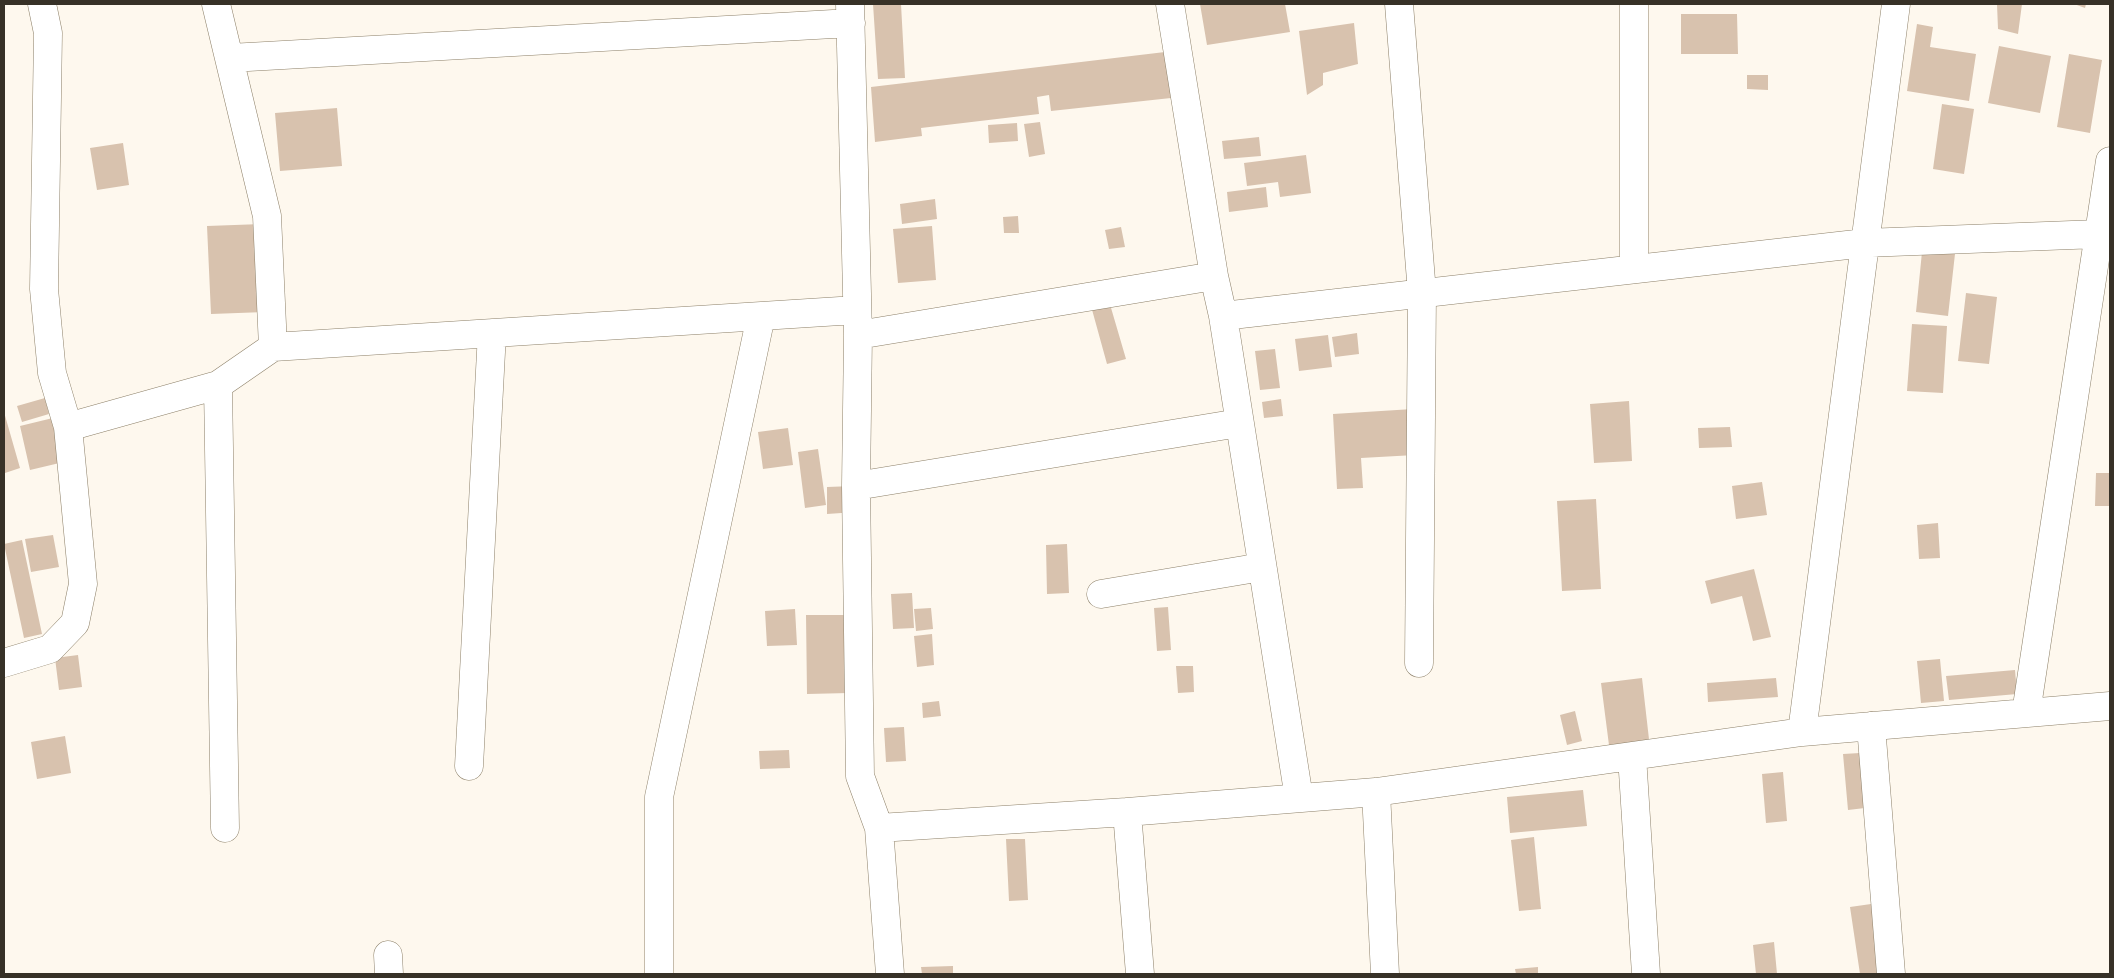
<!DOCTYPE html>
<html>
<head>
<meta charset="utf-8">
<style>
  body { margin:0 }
  #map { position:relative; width:2114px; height:978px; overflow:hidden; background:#fef8ee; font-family:"Noto Sans",sans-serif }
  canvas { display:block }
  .frame { position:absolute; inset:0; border:5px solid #373127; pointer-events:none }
</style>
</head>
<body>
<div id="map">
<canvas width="2114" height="978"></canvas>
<div class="frame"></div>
</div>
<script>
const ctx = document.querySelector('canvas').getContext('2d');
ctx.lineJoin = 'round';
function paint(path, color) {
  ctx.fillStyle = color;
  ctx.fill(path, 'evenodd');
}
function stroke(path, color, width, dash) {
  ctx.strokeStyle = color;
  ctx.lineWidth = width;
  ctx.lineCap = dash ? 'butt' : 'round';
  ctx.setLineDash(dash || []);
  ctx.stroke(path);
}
const building = new Path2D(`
  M873,4H901L905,78L878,79Z
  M1200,4H1285L1290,32L1207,45Z
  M1997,4H2022L2018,34L1998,29Z
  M2074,4H2086L2085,8Z
  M1681,14H1737L1738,54H1681Z
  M1354,23L1358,64L1323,73V85L1307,95L1299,31Z
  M1917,24L1933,27L1930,47L1976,54L1969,101L1907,91Z
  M1999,46L2051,56L2040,113L1988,103Z
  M1165,52L1171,98L1051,111L1049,95L1037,97L1039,114L921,128L922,136L875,142L871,87Z
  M2069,54L2102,60L2090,133L2057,127Z
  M1747,75H1768V90L1747,89Z
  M1942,104L1974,109L1964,174L1933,169Z
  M337,108L342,166L280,171L275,113Z
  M1040,122L1045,154L1029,157L1024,124Z
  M1017,123L1018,141L989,143L988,125Z
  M1259,137L1261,156L1224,159L1222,141Z
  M123,143L129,185L97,190L90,148Z
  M1306,155L1311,193L1280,197L1278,182L1247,186L1244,163Z
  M1266,187L1268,207L1229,212L1227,192Z
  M935,199L937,219L902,224L900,204Z
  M1018,216L1019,233H1004L1003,217Z
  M262,224L265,312L211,314L207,226Z
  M932,226L936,280L898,283L893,229Z
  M1121,227L1125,247L1109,249L1105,230Z
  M1923,242L1956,245L1948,316L1916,312Z
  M1966,293L1997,297L1989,364L1958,361Z
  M1109,301L1126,359L1107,364L1091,306Z
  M1912,324L1947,326L1943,393L1907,391Z
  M1357,333L1359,354L1335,357L1332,337Z
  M1328,335L1332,367L1299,371L1295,339Z
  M1275,349L1280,388L1260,390L1255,351Z
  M45,398L49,414L22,422L17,406Z
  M1281,399L1283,416L1264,418L1262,402Z
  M1629,401L1632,461L1594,463L1590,404Z
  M1413,409L1415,455L1361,458L1363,488L1337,489L1333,414Z
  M4,412L20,468L5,473L4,470Z
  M57,417L68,461L30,470L20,426Z
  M1730,427L1732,447L1699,448L1698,428Z
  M788,428L793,465L763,469L758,432Z
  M818,449L826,505L805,508L798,452Z
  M2096,473H2110V506H2095Z
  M1762,482L1767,515L1736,519L1732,486Z
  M854,486L856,512L827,514V487Z
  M1596,499L1601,589L1562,591L1557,501Z
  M1938,523L1940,558L1919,559L1917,525Z
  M53,535L59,567L31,572L25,539Z
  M22,540L42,634L24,638L4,544Z
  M1067,544L1069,593L1047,594L1046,545Z
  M1754,569L1771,637L1753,641L1742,596L1711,604L1705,581Z
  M912,593L914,628L893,629L891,594Z
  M1168,607L1171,650L1157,651L1154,608Z
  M931,608L933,629L916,631L914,609Z
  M795,609L797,645L767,646L765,611Z
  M806,615H849V693L807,694Z
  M932,634L934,665L917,667L914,636Z
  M78,655L82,687L59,690L55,658Z
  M1940,659L1944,701L1921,703L1917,661Z
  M1176,666H1193L1194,692L1178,693Z
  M2015,670L2017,694L1949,700L1946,676Z
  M1642,678L1650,748L1610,753L1601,683Z
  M1776,678L1778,697L1708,702L1707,683Z
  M939,701L941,716L923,718L922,703Z
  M1575,711L1582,741L1567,745L1560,715Z
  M904,727L906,761L886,762L884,728Z
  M65,736L71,773L37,779L31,742Z
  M789,750L790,768L760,769L759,751Z
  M1860,753L1865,808L1848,810L1843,754Z
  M1783,772L1787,821L1766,823L1762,774Z
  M1583,790L1587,826L1510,833L1507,797Z
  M1534,837L1541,909L1519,911L1511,840Z
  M1006,839H1025L1028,900L1009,901Z
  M1871,904L1881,974H1860L1850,907Z
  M1774,942L1777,974H1756L1753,945Z
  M953,966V974H922L921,967Z
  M1538,967V974H1516L1515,969Z`);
const street = new Path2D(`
  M850,4L858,335L856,486L860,776L879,828L890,974
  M1170,4L1214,276L1223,316L1299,798
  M1399,4L1422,293L1419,663
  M1634,4V269
  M230,58L851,23
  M1223,316L1865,243L2098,234
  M858,335L1214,276
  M273,347L856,310
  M218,385L225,828
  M68,427L218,385L273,347L267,216L216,4
  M856,486L1239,423
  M1101,594L1262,567
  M4,663L50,649L75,623L83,584L68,427L52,373L44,289L48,33L42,4
  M2026,713L2110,161
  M1871,726L1891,974
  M1802,732L1896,4
  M1632,756L1646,974
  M469,766L492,333
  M1376,792L1385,974
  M1127,812L1140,974
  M879,828L1127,812L1376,792L1802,732L2110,706
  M388,955L389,974
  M659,974V797L761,316`);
paint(building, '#d8c2ae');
stroke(street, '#8d8069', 29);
stroke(street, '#fff', 28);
</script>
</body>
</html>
